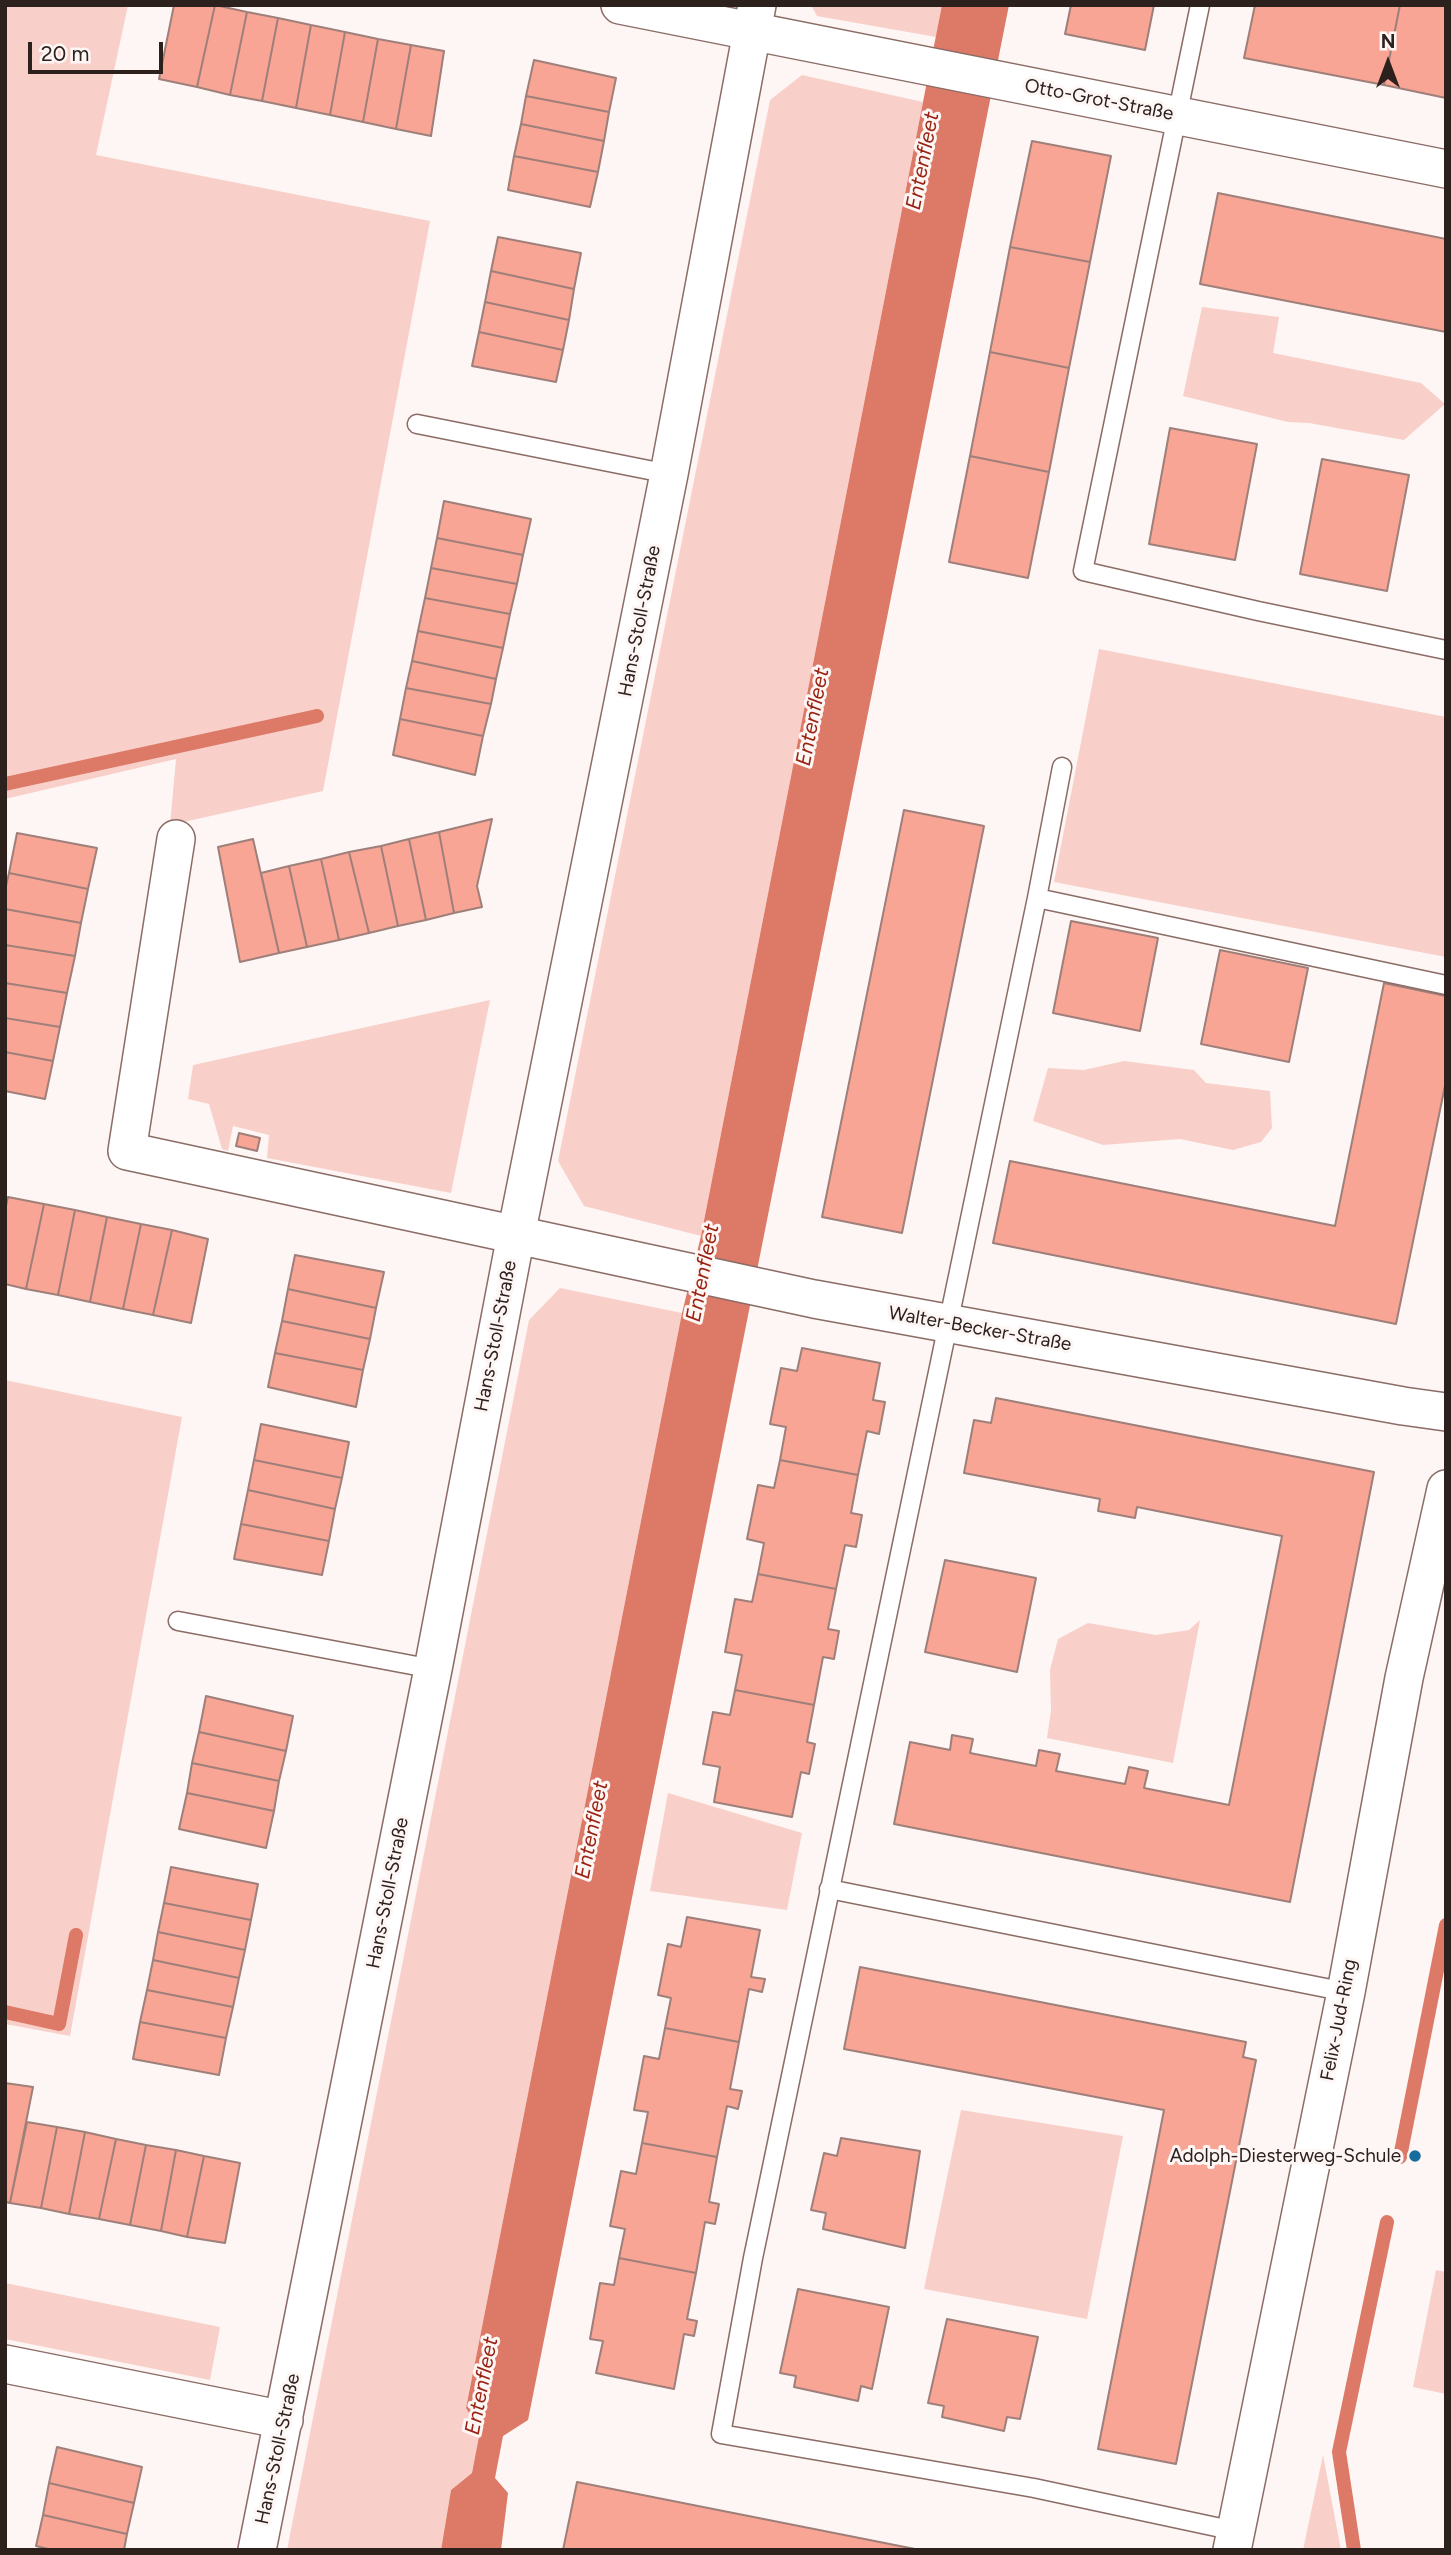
<!DOCTYPE html>
<html>
<head>
<meta charset="utf-8">
<style>
  body { margin:0 }
  #map { position:relative; width:1451px; height:2555px; overflow:hidden; background:#fdf6f4; font-family:Figtree,sans-serif }
  canvas { display:block }
  .frame { position:absolute; inset:0; border:7px solid #2d211e; pointer-events:none }
  .north { position:absolute; left:1353px; top:28px; width:70px; height:70px; -webkit-text-stroke:5px #fdf6f4; paint-order:stroke; rotate:0deg; font-size:19px; font-weight:700; line-height:28px; text-align:center; color:#2d211e }
  .north::after { content:''; display:block; margin:auto; width:24px; height:32px; background:#2d211e; clip-path:polygon(50% 0,100% 100%,50% 72%,0 100%) }
  .scale { position:absolute; left:28px; top:42px; width:135px; height:32px; box-sizing:border-box; border:4px solid #2d211e; border-top:0; padding-left:9px; font-size:21px; line-height:24px; white-space:nowrap; color:#2d211e; -webkit-text-stroke:5px #fdf6f4; paint-order:stroke }
</style>
</head>
<body>
<div id="map">
<canvas width="1451" height="2555"></canvas>
<div class="frame"></div>
<div class="north">N</div>
<div class="scale">20 m</div>
</div>
<script>
const ctx = document.querySelector('canvas').getContext('2d');
ctx.lineJoin = 'round';
function paint(path, color) {
  ctx.fillStyle = color;
  ctx.fill(path, 'evenodd');
}
function stroke(path, color, width, dash) {
  ctx.strokeStyle = color;
  ctx.lineWidth = width;
  ctx.lineCap = dash ? 'butt' : 'round';
  ctx.setLineDash(dash || []);
  ctx.stroke(path);
}
function label(font, color, halo, rows, align = 'center') {
  ctx.font = font + ' Figtree,sans-serif';
  ctx.lineWidth = 6;
  ctx.setLineDash([]);
  ctx.textBaseline = 'middle';
  ctx.strokeStyle = halo;
  ctx.fillStyle = color;
  for (const [text, x, y, turn = 0] of rows) {
    ctx.save();
    ctx.translate(x, y);
    ctx.rotate((+turn || 0) * Math.PI / 180);
    ctx.textAlign = isNaN(turn) ? turn : align;
    if (halo) ctx.strokeText(text, 0, 0);
    ctx.fillText(text, 0, 0);
    ctx.restore();
  }
}
const green = new Path2D(`
  M5,5H128L96,155L430,221L323,791L170,825L176,759L5,799Z
  M811,5H942L936,37L817,16Z
  M802,75L923,102L701,1236L584,1206L558,1161L770,100Z
  M1202,307L1279,317L1273,353L1421,383L1445,404L1404,440L1309,423L1288,422L1183,396Z
  M1099,649L1446,717V957L1054,882Z
  M490,1000L451,1193L267,1158L269,1135L233,1126L228,1151L222,1149L209,1104L188,1099L193,1065Z
  M1124,1061L1194,1070L1206,1083L1270,1091L1272,1128L1261,1142L1233,1150L1180,1139L1103,1145L1033,1121L1048,1068L1084,1070Z
  M560,1288L682,1313L466,2408L480,2431L472,2473L451,2490L441,2550H287L529,1320Z
  M5,1380L182,1417L70,2036L5,2024Z
  M1200,1620L1173,1763L1047,1738L1051,1711L1050,1670L1058,1639L1088,1623L1156,1635L1189,1630Z
  M668,1793L802,1833L787,1910L650,1891Z
  M961,2110L1123,2136L1087,2319L924,2289Z
  M1436,2270L1446,2272V2394L1413,2387Z
  M5,2283L220,2327L210,2380L5,2339Z
  M1323,2455L1341,2550H1303Z`);
const water = new Path2D(`
  M942,5H1009L528,2420L503,2436L495,2478L508,2493L501,2550H441L451,2490L472,2473L480,2431L466,2408L682,1313L701,1236Z`);
const stream = new Path2D(`
  M5,784L317,716
  M5,2012L59,2024L76,1935
  M1400,2157L1446,1925
  M1354,2550L1339,2452L1387,2222`);
const building = new Path2D(`
  M174,5H215L197,87L159,79Z
  M215,5L247,12L230,95L197,87Z
  M1071,5H1154L1145,50L1065,34Z
  M1255,5H1400L1384,85L1244,58Z
  M1400,5L1446,6V98L1384,85Z
  M247,12L278,18L262,101L230,95Z
  M278,18L311,25L296,108L262,101Z
  M311,25L345,32L330,115L296,108Z
  M345,32L378,39L363,122L330,115Z
  M378,39L411,45L396,129L363,122Z
  M411,45L444,51L431,136L396,129Z
  M534,60L616,78L609,112L526,96Z
  M526,96L609,112L604,141L521,124Z
  M521,124L604,141L598,172L514,156Z
  M1032,141L1111,156L1090,262L1010,247Z
  M514,156L598,172L590,207L508,190Z
  M1218,193L1446,239V332L1200,284Z
  M498,237L581,253L574,289L491,271Z
  M1010,247L1090,262L1069,368L990,352Z
  M491,271L574,289L569,320L485,302Z
  M485,302L569,320L563,350L479,332Z
  M479,332L563,350L556,382L472,366Z
  M990,352L1069,368L1049,472L970,456Z
  M1170,428L1257,444L1235,560L1149,544Z
  M970,456L1049,472L1028,578L949,562Z
  M1322,459L1409,475L1387,591L1300,574Z
  M444,501L531,519L523,555L437,538Z
  M437,538L523,555L517,584L431,568Z
  M431,568L517,584L510,614L425,598Z
  M425,598L510,614L503,648L418,631Z
  M418,631L503,648L496,679L412,661Z
  M412,661L496,679L491,704L406,688Z
  M406,688L491,704L483,736L400,719Z
  M400,719L483,736L475,775L393,755Z
  M904,810L984,826L902,1233L822,1217Z
  M492,819L477,886L482,907L454,913L439,832Z
  M439,832L454,913L426,920L409,839Z
  M17,833L97,848L88,889L9,873Z
  M253,839L279,953L240,962L218,847Z
  M409,839L426,920L398,926L381,846Z
  M381,846L398,926L369,933L349,852Z
  M349,852L369,933L339,940L321,859Z
  M321,859L339,940L307,947L289,866Z
  M289,866L307,947L279,953L261,873Z
  M9,873L88,889L81,923L5,909V890Z
  M5,909L81,923L75,956L5,945Z
  M1071,921L1158,938L1140,1031L1053,1013Z
  M5,945L75,956L67,993L5,983Z
  M1220,950L1308,968L1289,1062L1201,1044Z
  M5,983L67,993L60,1027L5,1018Z
  M1384,983L1446,996V1081L1396,1324L993,1243L1010,1161L1335,1226Z
  M5,1018L60,1027L53,1061L5,1052Z
  M5,1052L53,1061L45,1099L5,1091Z
  M239,1133L260,1138L257,1151L236,1146Z
  M8,1197L44,1204L26,1289L5,1284V1210Z
  M44,1204L75,1210L58,1295L26,1289Z
  M75,1210L107,1217L90,1302L58,1295Z
  M107,1217L141,1224L123,1309L90,1302Z
  M141,1224L172,1230L153,1315L123,1309Z
  M172,1230L208,1239L191,1323L153,1315Z
  M295,1255L384,1272L376,1308L288,1289Z
  M288,1289L376,1308L370,1339L282,1321Z
  M282,1321L370,1339L363,1370L275,1353Z
  M802,1348L880,1363L873,1400L885,1402L879,1434L867,1431L858,1475L780,1460L786,1427L770,1424L781,1368L797,1371Z
  M275,1353L363,1370L356,1407L268,1387Z
  M996,1398L1374,1472L1290,1902L894,1824L910,1742L950,1750L952,1735L973,1739L970,1753L1036,1766L1039,1750L1060,1754L1056,1771L1125,1784L1129,1767L1148,1771L1144,1788L1229,1805L1282,1536L1137,1507L1135,1518L1098,1511L1100,1499L964,1473L974,1420L991,1423Z
  M261,1424L349,1442L342,1478L254,1460Z
  M254,1460L342,1478L335,1509L248,1490Z
  M780,1460L858,1475L851,1513L862,1515L856,1547L845,1545L836,1589L758,1574L764,1543L747,1539L758,1485L774,1488Z
  M248,1490L335,1509L329,1541L241,1524Z
  M241,1524L329,1541L322,1575L234,1559Z
  M945,1560L1036,1578L1017,1672L925,1652Z
  M758,1574L836,1589L828,1629L839,1631L834,1659L823,1657L814,1705L735,1690L742,1655L725,1652L735,1599L752,1602Z
  M735,1690L814,1705L807,1742L815,1744L809,1774L801,1772L792,1817L714,1802L720,1767L703,1764L713,1712L730,1715Z
  M206,1696L293,1716L286,1751L199,1732Z
  M199,1732L286,1751L279,1781L192,1763Z
  M192,1763L279,1781L274,1811L187,1793Z
  M187,1793L274,1811L266,1848L179,1829Z
  M171,1867L258,1884L251,1920L164,1903Z
  M164,1903L251,1920L245,1950L158,1932Z
  M687,1917L760,1930L751,1977L765,1979L762,1992L749,1989L739,2042L665,2028L671,1998L658,1995L668,1944L681,1947Z
  M158,1932L245,1950L239,1978L153,1960Z
  M153,1960L239,1978L233,2007L147,1990Z
  M860,1967L1246,2042L1243,2057L1256,2060L1176,2464L1098,2449L1164,2110L844,2049Z
  M147,1990L233,2007L226,2038L140,2022Z
  M140,2022L226,2038L219,2075L133,2059Z
  M665,2028L739,2042L730,2089L742,2091L738,2109L727,2106L717,2157L642,2143L648,2112L634,2110L644,2056L659,2059Z
  M5,2083L33,2087L10,2203L5,2202Z
  M27,2122L57,2127L41,2208L10,2203Z
  M57,2127L85,2132L69,2214L41,2208Z
  M85,2132L116,2139L99,2219L69,2214Z
  M841,2138L920,2151L905,2248L823,2229L826,2213L811,2210L824,2153L837,2156Z
  M116,2139L146,2145L130,2225L99,2219Z
  M642,2143L717,2157L709,2202L719,2204L715,2224L705,2222L696,2273L619,2258L625,2229L610,2226L621,2171L636,2174Z
  M146,2145L176,2150L161,2231L130,2225Z
  M176,2150L204,2156L187,2237L161,2231Z
  M204,2156L240,2163L225,2243L187,2237Z
  M619,2258L696,2273L687,2319L697,2321L694,2336L684,2334L674,2389L596,2373L603,2341L590,2339L600,2283L614,2285Z
  M798,2289L889,2307L872,2389L861,2386L858,2401L794,2387L796,2376L780,2373Z
  M947,2319L1038,2337L1020,2419L1007,2417L1004,2431L942,2417L944,2406L928,2403Z
  M57,2447L142,2467L134,2503L49,2483Z
  M577,2482L920,2550H563Z
  M49,2483L134,2503L127,2534L43,2515Z
  M43,2515L127,2534L124,2550H52L36,2546Z`);
const lane = new Path2D(`
  M1200,5L1083,571L1258,611L1446,650
  M417,424L669,474
  M1062,767L1037,898L753,2258L721,2434L1034,2488L1235,2531
  M1037,898L1446,985
  M178,1621L433,1669
  M829,1889L1346,1992`);
const street = new Path2D(`
  M620,5L1446,169
  M176,839L127,1151L814,1299L1403,1406L1446,1412
  M5,2364L284,2420
  M257,2550L433,1669L516,1235L669,474L757,5
  M1232,2550L1346,1992L1404,1678L1446,1489`);
const markers = [
  [1415,2156,7,"#166d9d"]
];
const streetNames = [
  ["Otto-Grot-Straße",1099,100,11],
  ["Hans-Stoll-Straße",640,621,-79],
  ["Walter-Becker-Straße",980,1329,10],
  ["Hans-Stoll-Straße",496,1336,-79],
  ["Hans-Stoll-Straße",388,1893,-79],
  ["Felix-Jud-Ring",1339,2020,-79],
  ["Hans-Stoll-Straße",278,2449,-78]
];
const poiNames = [
  ["Adolph-Diesterweg-Schule",1401,2156]
];
const waterNames = [
  ["Entenfleet",923,161,-79],
  ["Entenfleet",813,717,-79],
  ["Entenfleet",703,1273,-79],
  ["Entenfleet",592,1830,-79],
  ["Entenfleet",482,2386,-79]
];
paint(green, '#f8d0c9');
paint(water, '#dc7967');
stroke(stream, '#dc7967', 14);
paint(building, '#f8a595');
stroke(building, '#9f7f79', 2);
stroke(lane, '#8b6c66', 21);
stroke(street, '#8b6c66', 40);
stroke(lane, '#fff', 18);
stroke(street, '#fff', 37);
for (const [x, y, r, color] of markers) {
  const dot = new Path2D();
  dot.arc(x, y, r, 0, 2 * Math.PI);
  ctx.fillStyle = color;
  ctx.fill(dot);
  stroke(dot, '#fdf6f4', 2.5);
}
label('19px', '#2d211e', '#fdf6f4', streetNames);
label('19px', '#2d211e', '#fdf6f4', poiNames, 'right');
label('italic 21px', '#992312', '#fdf6f4', waterNames);
</script>
</body>
</html>
